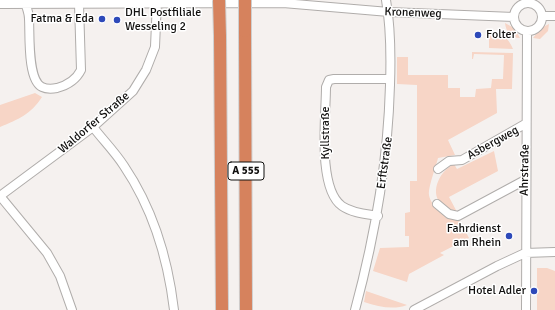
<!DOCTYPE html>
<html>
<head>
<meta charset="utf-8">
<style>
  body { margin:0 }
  canvas { display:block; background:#f5f1ef }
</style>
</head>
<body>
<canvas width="555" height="310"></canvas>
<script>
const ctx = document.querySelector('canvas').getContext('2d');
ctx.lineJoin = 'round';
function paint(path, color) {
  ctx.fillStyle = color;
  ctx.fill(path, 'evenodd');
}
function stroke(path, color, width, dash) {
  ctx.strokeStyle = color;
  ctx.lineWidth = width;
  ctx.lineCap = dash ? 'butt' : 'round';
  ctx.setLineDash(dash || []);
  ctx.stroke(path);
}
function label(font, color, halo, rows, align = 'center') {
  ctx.font = font + ' Signika,sans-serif';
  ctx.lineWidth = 3;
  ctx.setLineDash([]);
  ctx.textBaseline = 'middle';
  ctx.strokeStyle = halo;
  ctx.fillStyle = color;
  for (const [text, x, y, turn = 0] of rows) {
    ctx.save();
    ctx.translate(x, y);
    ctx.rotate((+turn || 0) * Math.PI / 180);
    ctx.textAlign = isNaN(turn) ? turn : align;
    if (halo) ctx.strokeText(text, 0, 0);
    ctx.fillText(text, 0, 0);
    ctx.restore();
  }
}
const green = new Path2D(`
  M505,23L514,28L520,38C511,38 506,32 505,23Z
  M549,24L548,31L540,39L533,38L541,28Z
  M489,30C501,32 508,37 513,49L489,48Z
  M472,52L513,53L512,89H496L497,113L448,140L455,155L438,158C436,167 428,187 429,195C431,208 449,217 460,221L469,238L440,253L444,255L409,274L407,282L373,271L380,248L409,247V236H405V213L410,212V181H417V85L397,84V57H408V75H448V88H460V97H475L476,89L491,88L492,79H503L504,55L474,54L473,59H472Z
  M35,93L42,97C30,115 19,119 0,127V105Z
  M494,151L498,171L449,197L457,212L454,213C450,210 444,207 441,204C429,191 441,170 454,164L457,169Z
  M537,268H547L555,271V310H537Z
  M366,291L407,305C394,310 379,307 364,302Z`);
const minor = new Path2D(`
  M25,1C26,7 29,12 29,19C30,33 27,80 42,87C46,89 52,89 57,88C68,85 76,80 81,70L79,4
  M514 17a14 14 0 1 1 28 0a14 14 0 1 1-28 0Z
  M0,4L283,3L389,12L514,17
  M542,16H555
  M93,127C103,140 115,152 124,166C153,209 168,259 174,310
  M438,169L449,161L462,160L525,124
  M0,196L93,127L133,91L146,70L155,47L157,0
  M0,196L47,253L60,276L72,310
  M437,204L449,214L458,216L525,180
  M378,216C366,214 352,213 342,206C317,188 326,116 326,87L329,80L334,79H390
  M355,310C375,236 388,162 390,85C391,56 391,28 386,0
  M414,310L497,266L525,253L555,252
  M526,310L527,31`);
const highway = new Path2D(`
  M245,31L246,310
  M220,36L222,310`);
const highwayBridge = new Path2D(`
  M219,0L220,36
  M245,0V31`);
const markers = [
  [102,19,4,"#2d49b9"],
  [117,20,4,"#2d49b9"],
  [478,35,4,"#2d49b9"],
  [509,236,4,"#2d49b9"],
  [534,291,4,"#2d49b9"]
];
const shields = [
  [246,171,36]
];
const shieldNames = [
  ["A 555",246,171]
];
const poiNames = [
  ["DHL Postfiliale",125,13,"left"],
  ["Wesseling 2",125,27,"left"],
  ["Fatma & Eda",94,19],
  ["Folter",486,35,"left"],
  ["Fahrdienst",501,229],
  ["am Rhein",501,243],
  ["Hotel Adler",526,291]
];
const streetNames = [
  ["Kronenweg",413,13,2],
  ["Waldorfer Straße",94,123,-40],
  ["Kyllstraße",326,133,-90],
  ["Asbergweg",493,143,-29],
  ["Erftstraße",385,163,-82],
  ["Ahrstraße",525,170,-89]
];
paint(green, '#f7d5c6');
stroke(minor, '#b0adab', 10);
stroke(highway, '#cfcfcf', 14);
stroke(minor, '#fff', 8);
stroke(highway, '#d6825d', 12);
stroke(highwayBridge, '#cfcfcf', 14, []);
stroke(highwayBridge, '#d6825d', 12);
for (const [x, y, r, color] of markers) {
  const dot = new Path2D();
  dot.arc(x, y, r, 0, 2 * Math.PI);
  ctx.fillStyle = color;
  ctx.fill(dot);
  stroke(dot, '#fff', 1.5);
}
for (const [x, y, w] of shields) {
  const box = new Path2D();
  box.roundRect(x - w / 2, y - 9, w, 18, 3);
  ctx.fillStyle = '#fff';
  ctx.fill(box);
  stroke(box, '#11100f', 1);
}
label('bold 11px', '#11100f', null, shieldNames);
label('12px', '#11100f', '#fff', poiNames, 'right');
label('12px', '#11100f', '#fff', streetNames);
</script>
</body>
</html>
